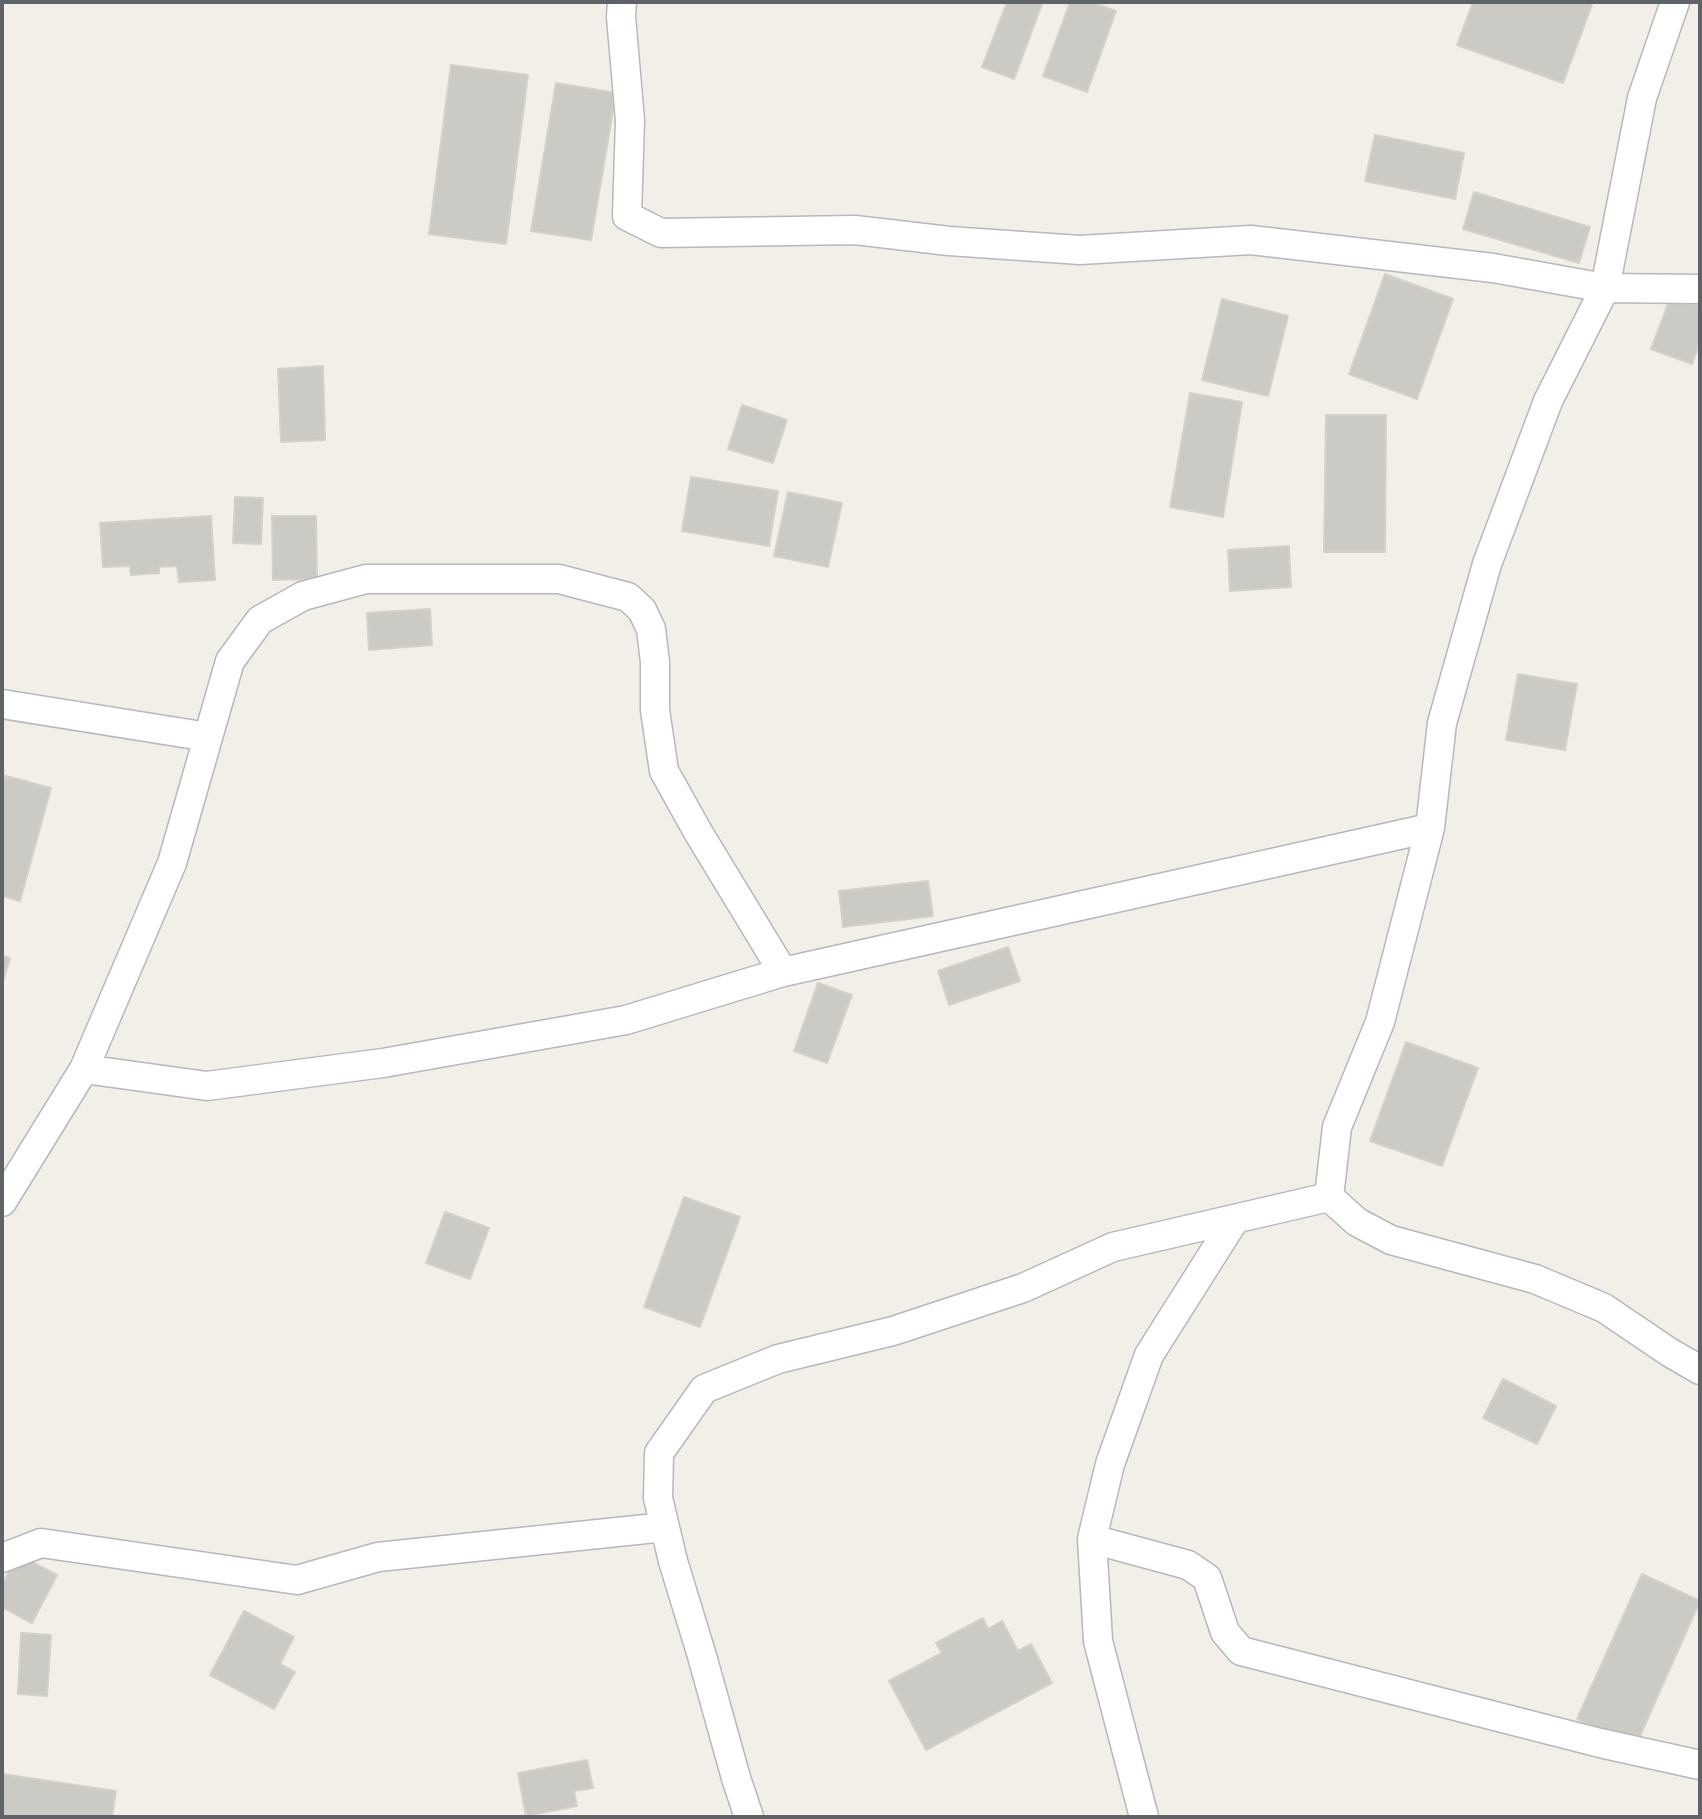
<!DOCTYPE html>
<html>
<head>
<meta charset="utf-8">
<style>
  body { margin:0 }
  #map { position:relative; width:1702px; height:1819px; overflow:hidden; background:#f1efe8; font-family:"Exo 2",sans-serif }
  canvas { display:block }
  .frame { position:absolute; inset:0; border:4px solid #5f6368; pointer-events:none }
</style>
</head>
<body>
<div id="map">
<canvas width="1702" height="1819"></canvas>
<div class="frame"></div>
</div>
<script>
const ctx = document.querySelector('canvas').getContext('2d');
ctx.lineJoin = 'round';
function paint(path, color) {
  ctx.fillStyle = color;
  ctx.fill(path, 'evenodd');
}
function stroke(path, color, width, dash) {
  ctx.strokeStyle = color;
  ctx.lineWidth = width;
  ctx.lineCap = dash ? 'butt' : 'round';
  ctx.setLineDash(dash || []);
  ctx.stroke(path);
}
const building = new Path2D(`
  M1007,2H1036L1042,4L1014,79L982,67Z
  M1070,2H1092L1116,11L1087,92L1043,76Z
  M1473,2H1593L1563,83L1457,45Z
  M451,65L528,75L506,244L429,234Z
  M556,83L616,93L591,240L531,231Z
  M1375,135L1464,153L1455,199L1365,181Z
  M1474,192L1590,227L1579,263L1463,229Z
  M1385,274L1453,299L1417,399L1349,374Z
  M1671,296L1700,306V342L1692,364L1651,349Z
  M1222,299L1288,316L1268,396L1202,380Z
  M323,366L325,440L281,442L278,369Z
  M1190,393L1242,402L1223,517L1170,507Z
  M742,405L787,420L773,463L728,449Z
  M1326,415H1386L1385,552H1324Z
  M691,477L778,491L769,546L682,531Z
  M788,492L842,503L828,567L774,556Z
  M235,497L263,498L261,544L233,543Z
  M211,516L215,580L179,582L177,566L159,567V573L131,575L130,566L103,567L100,523Z
  M272,516H316L317,579L273,580Z
  M1289,546L1291,587L1230,591L1228,550Z
  M430,609L432,645L369,650L367,613Z
  M1518,674L1577,684L1565,750L1506,740Z
  M2,775L51,788L20,901L2,896Z
  M928,881L933,916L843,927L839,891Z
  M1008,947L1020,981L949,1005L938,971Z
  M2,956L10,958L2,985Z
  M818,983L852,995L827,1063L794,1051Z
  M1406,1042L1478,1068L1442,1166L1370,1141Z
  M684,1197L740,1217L700,1327L644,1307Z
  M445,1212L489,1228L470,1279L426,1263Z
  M1503,1379L1556,1406L1537,1444L1483,1418Z
  M18,1555L57,1575L32,1623L2,1607V1585Z
  M1642,1574L1700,1601L1636,1745L1577,1719Z
  M244,1611L294,1637L280,1664L295,1672L274,1709L210,1675Z
  M983,1618L988,1629L1002,1621L1018,1651L1031,1644L1052,1683L926,1750L889,1681L942,1653L936,1643Z
  M21,1633L51,1635L47,1696L18,1694Z
  M587,1760L593,1788L574,1791L577,1806L526,1816L518,1773Z
  M2,1774L116,1791L112,1817H2Z`);
const minor = new Path2D(`
  M622,2L621,17L630,120L627,216L661,233L855,230L949,241L1080,250L1251,240L1493,268L1605,288L1548,401L1487,564L1442,723L1430,828
  M1675,2L1642,98L1605,288L1700,289
  M2,704L208,737
  M84,1069L207,1086L383,1063L626,1020L783,972L1430,828L1380,1022L1337,1127L1329,1197
  M1329,1197L1357,1222L1391,1240L1535,1279L1604,1308L1669,1352L1700,1370
  M2,1202L84,1069L172,863L230,661L260,620L303,596L366,579H559L628,597L642,610L651,629L655,662V710L664,771L698,832L783,972
  M1092,1539L1188,1565L1207,1578L1225,1632L1241,1651L1600,1743L1700,1765
  M2,1558L41,1543L297,1580L378,1557L665,1527
  M749,1817L736,1778L702,1656L673,1561L658,1498L659,1453L704,1389L778,1359L893,1331L1023,1288L1113,1247L1329,1197
  M1144,1817L1098,1641L1092,1539L1110,1464L1149,1355L1235,1219`);
paint(building, '#cccac5');
stroke(building, '#d6d1c6', 2);
stroke(minor, '#b5b8bc', 31);
stroke(minor, '#fff', 28);
</script>
</body>
</html>
